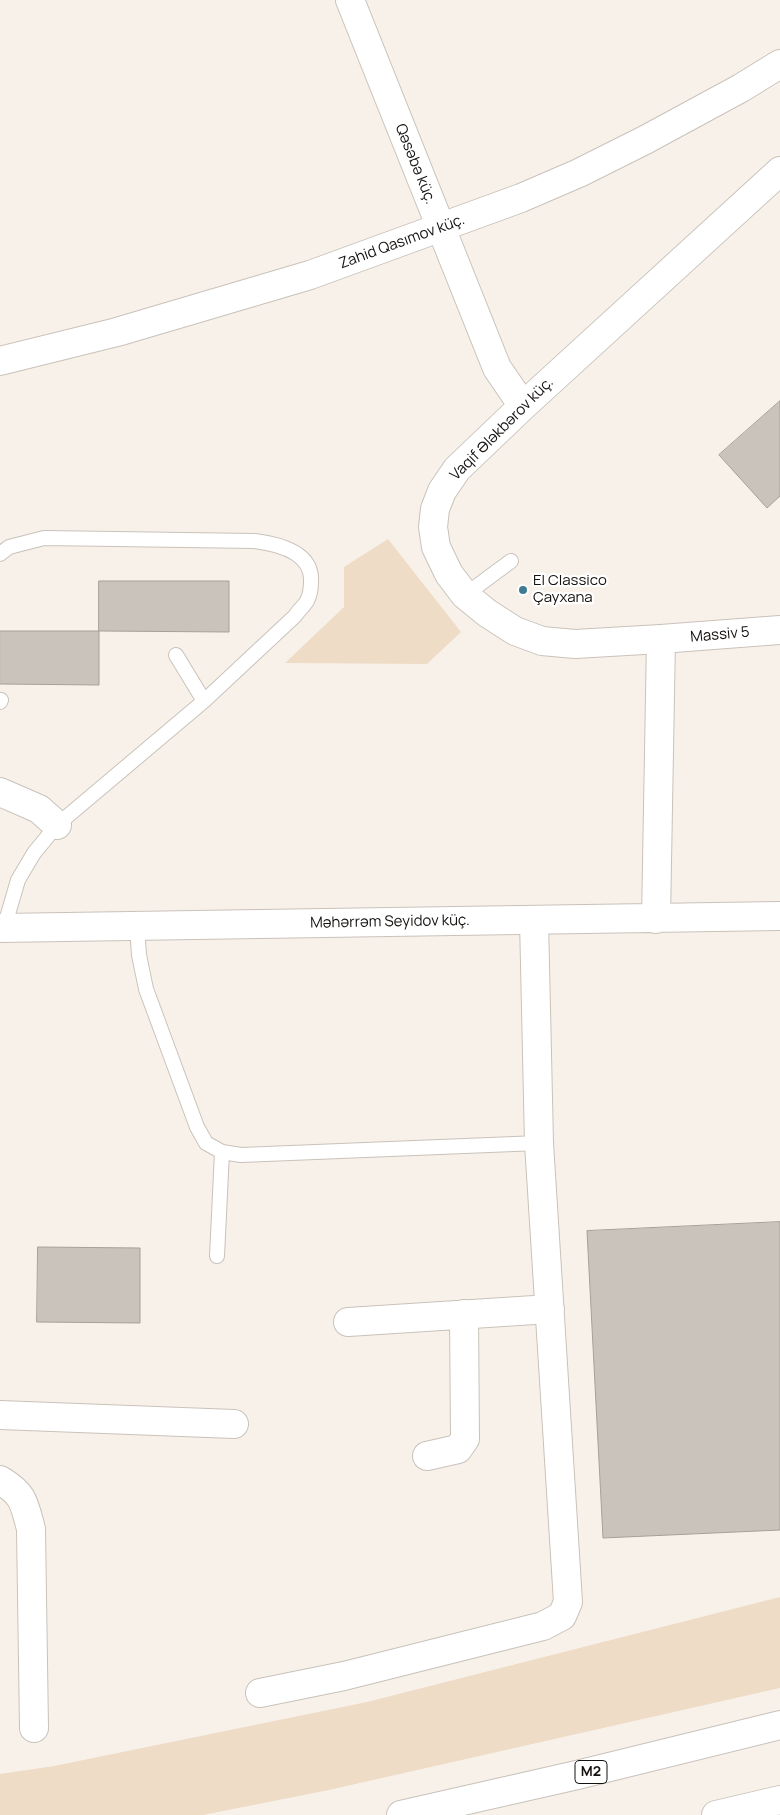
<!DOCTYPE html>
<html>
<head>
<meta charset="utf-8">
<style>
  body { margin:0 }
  canvas { display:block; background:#f8f1ea }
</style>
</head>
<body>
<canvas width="780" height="1815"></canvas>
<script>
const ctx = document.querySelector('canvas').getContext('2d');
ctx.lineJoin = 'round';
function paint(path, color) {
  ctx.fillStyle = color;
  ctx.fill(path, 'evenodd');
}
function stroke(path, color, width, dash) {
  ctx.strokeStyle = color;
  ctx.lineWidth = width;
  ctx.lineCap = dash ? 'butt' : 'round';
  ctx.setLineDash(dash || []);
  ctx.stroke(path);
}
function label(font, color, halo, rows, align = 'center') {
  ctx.font = font + ' Manrope,sans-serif';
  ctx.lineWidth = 4.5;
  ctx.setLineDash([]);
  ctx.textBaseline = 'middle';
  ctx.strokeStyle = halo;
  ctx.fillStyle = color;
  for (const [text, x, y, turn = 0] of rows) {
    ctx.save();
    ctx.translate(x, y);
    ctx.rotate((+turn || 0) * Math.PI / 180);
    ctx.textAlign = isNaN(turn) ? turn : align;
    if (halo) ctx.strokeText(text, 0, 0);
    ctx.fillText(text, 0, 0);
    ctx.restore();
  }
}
const green = new Path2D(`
  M388,539L461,632L427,664L285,663L344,607V567Z
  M780,1597V1688L329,1790L203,1815H0V1774L54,1766L367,1702Z`);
const building = new Path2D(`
  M780,401V496L767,508L719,455Z
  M99,581H229V632L99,631Z
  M0,631H99V685L0,684Z
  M780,1222V1530L603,1538L587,1231Z
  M38,1247L140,1248V1323L37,1322Z`);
const lane = new Path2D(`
  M0,554L9,547L44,538L255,541C278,544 313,552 311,582C311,588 310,595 307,601C304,606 298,611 295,616L204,701L57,825L34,853L18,880L4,928
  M465,595L511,561
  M176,655L204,701
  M0,702L1,700
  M137,926L139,955L146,989L197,1127L206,1143L222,1152L241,1155L539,1143
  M217,1256L222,1152`);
const street = new Path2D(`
  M350,0L497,368L523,406
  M0,361L117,332L310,275L521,198L579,173L645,140L741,88L780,64
  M661,639L575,644L542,641L515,631L487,613L465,595L449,574L436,547L433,527L435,509L442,491L457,469L523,406L780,171
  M0,792L39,809L57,825
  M348,1322L550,1309
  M0,1415L234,1424
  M427,1456L458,1449L465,1439L464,1314
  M0,1480C24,1494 24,1503 31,1529L34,1728
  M260,1693L344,1676L543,1626L562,1616L568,1602L539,1143L534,920`);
const secondary = new Path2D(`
  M656,919L661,639L780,630
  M0,928L780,916`);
const highway = new Path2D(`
  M401,1815L577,1775L780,1725
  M716,1815L780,1800`);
const markers = [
  [523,590,5,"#3e7d91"]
];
const shields = [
  [591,1772,32]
];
const shieldNames = [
  ["M2",591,1772]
];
const streetNames = [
  ["Qəsəbə küç.",415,164,68],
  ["Zahid Qasımov küç.",402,242,-20],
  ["Vaqif Ələkbərov küç.",502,429,-45],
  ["Massiv 5",720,635,-5],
  ["Məhərrəm Seyidov küç.",390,922,-1]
];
const poiNames = [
  ["El Classico",533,581],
  ["Çayxana",533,598]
];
paint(green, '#efdcc6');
paint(building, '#c9c3bb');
stroke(building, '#a6a099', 1);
stroke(lane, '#c9c2bb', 16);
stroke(street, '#c9c2bb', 30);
stroke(secondary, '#c9c2bb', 30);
stroke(highway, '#c9c2bb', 30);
stroke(lane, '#fff', 14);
stroke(street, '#fff', 28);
stroke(secondary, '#fff', 28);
stroke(highway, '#fff', 28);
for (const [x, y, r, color] of markers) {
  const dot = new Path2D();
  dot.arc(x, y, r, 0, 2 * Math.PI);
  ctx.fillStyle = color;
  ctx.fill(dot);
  stroke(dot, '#fff', 2);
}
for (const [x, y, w] of shields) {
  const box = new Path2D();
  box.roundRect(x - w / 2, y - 11.5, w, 23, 4);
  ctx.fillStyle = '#fff';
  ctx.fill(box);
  stroke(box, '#14110f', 1);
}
label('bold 14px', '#14110f', null, shieldNames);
label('15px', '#14110f', '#fff', streetNames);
label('15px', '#14110f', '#fff', poiNames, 'left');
</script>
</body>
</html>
